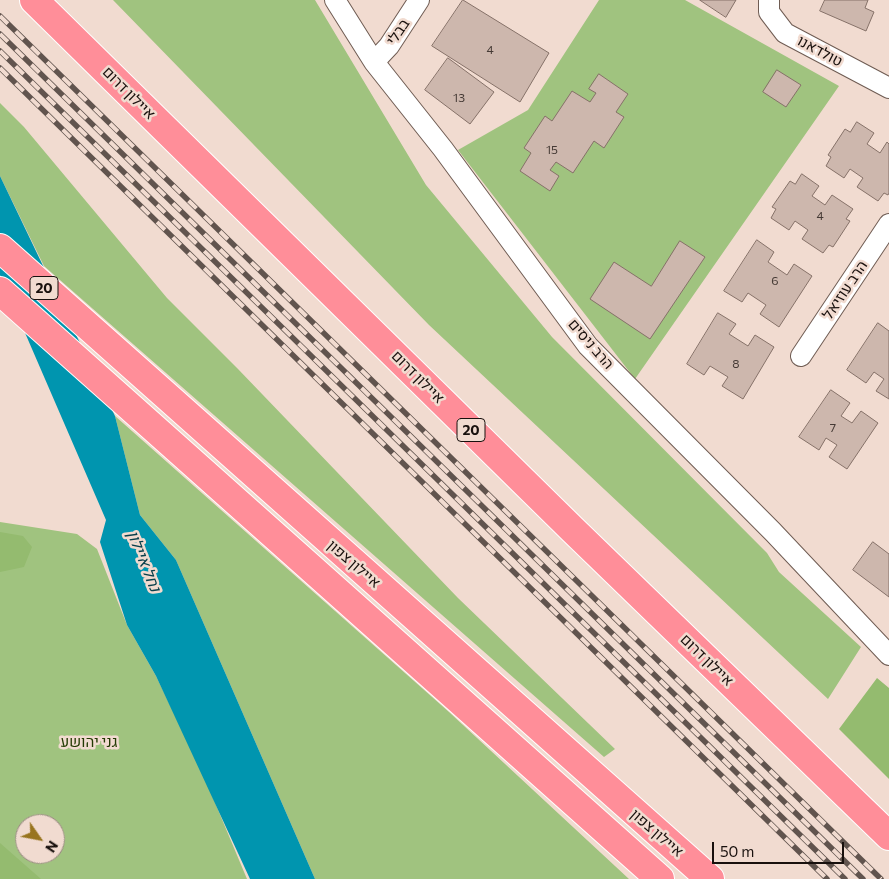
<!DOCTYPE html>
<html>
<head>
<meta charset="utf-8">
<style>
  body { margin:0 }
  #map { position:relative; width:889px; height:879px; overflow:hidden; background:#f1dbd0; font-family:Commissioner,sans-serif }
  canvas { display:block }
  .north { position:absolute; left:15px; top:814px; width:50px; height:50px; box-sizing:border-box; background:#f1dbd0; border:1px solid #9a8a82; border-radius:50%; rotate:123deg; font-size:14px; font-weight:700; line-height:20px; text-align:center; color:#18100d }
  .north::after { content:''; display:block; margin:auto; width:18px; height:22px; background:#98741e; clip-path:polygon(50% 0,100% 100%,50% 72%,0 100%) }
  .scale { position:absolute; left:712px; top:842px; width:132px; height:22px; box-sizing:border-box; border:2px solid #18100d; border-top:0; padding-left:6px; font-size:15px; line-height:18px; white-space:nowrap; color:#18100d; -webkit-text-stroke:4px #f1dbd0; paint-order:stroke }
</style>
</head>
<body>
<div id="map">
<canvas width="889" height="879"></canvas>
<div class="north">N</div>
<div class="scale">50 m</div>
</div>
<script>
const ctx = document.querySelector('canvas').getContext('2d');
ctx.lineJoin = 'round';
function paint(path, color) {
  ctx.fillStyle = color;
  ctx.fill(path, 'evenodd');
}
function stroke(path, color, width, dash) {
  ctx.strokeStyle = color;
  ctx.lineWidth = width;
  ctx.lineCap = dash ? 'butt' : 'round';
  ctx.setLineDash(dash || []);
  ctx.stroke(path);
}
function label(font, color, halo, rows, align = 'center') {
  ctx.font = font + ' Commissioner,Heebo,sans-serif';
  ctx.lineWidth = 5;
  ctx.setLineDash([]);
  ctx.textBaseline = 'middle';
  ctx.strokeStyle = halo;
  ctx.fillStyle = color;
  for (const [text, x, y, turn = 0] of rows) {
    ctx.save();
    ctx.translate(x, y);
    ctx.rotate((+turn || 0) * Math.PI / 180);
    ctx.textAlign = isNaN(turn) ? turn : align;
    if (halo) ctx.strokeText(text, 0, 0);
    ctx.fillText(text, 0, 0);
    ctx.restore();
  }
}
const green = new Path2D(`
  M113,0H315L426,185L552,337L767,553L779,572L861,647L828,699L429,325Z
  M599,0H685L839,86L635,379L458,150L528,110Z
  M0,103L24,127L167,298L238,369L458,598L615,749L604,757L44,266L0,176Z
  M115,416L449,712L629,879H315L176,560L140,515Z
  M0,522L77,534L97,549L127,625L156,676L203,774L247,879H0ZM25,824H55V854H25Z`);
const forest = new Path2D(`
  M0,532L23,536L32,547L24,567L0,572Z
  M877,678L889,688V779L839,729Z
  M0,843L41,879H0Z`);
const water = new Path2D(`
  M0,176L115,416L140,515L176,560L315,879H250L156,676L127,625L100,542L106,520L0,275Z`);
const building = new Path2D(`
  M463,0L549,53L520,102L432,46Z
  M700,0H736L726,17Z
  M825,0H868L865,8L874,12L866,31L820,11Z
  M448,58L494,92L470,124L425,90Z
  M777,70L801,85L786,107L763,92Z
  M599,74L628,94L616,112L624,117L604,148L594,141L573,173L556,162L550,170L559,176L550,191L520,171L531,153L524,148L545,116L552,121L572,91L590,102L596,93L589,89Z
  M857,122L874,133L867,144L880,153L887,142L889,144V193L888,195L884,193L878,201L857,187L863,178L850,169L844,178L826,166L831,157L828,155L845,129L850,132Z
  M802,174L819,186L812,196L825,205L832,195L853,209L846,219L850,221L833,247L829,245L823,253L802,239L808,230L795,221L789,230L771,218L776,209L772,207L790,181L795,184Z
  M757,240L774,252L768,262L787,275L794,264L812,276L779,327L760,314L766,305L748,293L742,302L724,291Z
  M680,241L705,257L650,339L590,299L614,262L651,286Z
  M718,313L736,324L729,334L748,346L755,335L774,347L743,399L722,386L728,377L710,366L704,375L687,364Z
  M878,323L889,331V399L876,391L884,379L874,372L866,383L847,370Z
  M831,390L850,403L841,416L852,423L861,411L878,423L847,469L829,457L837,445L826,438L819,450L799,437Z
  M873,542L889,554V597L853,570Z`);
const minor = new Path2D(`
  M335,0L374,62L443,149L588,346L773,532L889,655
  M769,0V12L785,33L889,88
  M374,62L389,46L419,0
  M801,356L889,224`);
const motorway = new Path2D(`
  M34,0L572,529L889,836
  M0,248L710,879
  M0,291L660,879`);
const rail = new Path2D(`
  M0,16L881,879
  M0,34L863,879
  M0,51L845,879
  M0,68L827,879`);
const numberNames = [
  ["4",490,50],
  ["13",459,98],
  ["15",552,150],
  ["4",820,216],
  ["6",775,281],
  ["8",736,364],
  ["7",833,428]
];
const shields = [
  [44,288,28],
  [471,430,28]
];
const shieldNames = [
  ["20",44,288],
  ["20",471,430]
];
const streetNames = [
  ["בבלי",398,32,-55],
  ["טולדאנו",820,51,28],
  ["איילון דרום",129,93,45],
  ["הרב עוזיאל",845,290,-56],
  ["הרב ניסים",591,344,49],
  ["איילון דרום",418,377,45],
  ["איילון צפון",354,564,41],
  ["איילון דרום",707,660,44],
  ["איילון צפון",657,833,41]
];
const parkNames = [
  ["גני יהושע",89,742]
];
const waterNames = [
  ["נחל איילון",144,561,68]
];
paint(green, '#a0c37f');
paint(forest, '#94bb6f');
paint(water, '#0095af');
paint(building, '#cdb7ad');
stroke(building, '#857168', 1);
stroke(minor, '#6f5c53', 22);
stroke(motorway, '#fff', 30);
stroke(minor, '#fff', 20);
stroke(motorway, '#ff8e99', 28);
stroke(rail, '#61544e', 5.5);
stroke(rail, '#f1dbd0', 4, [11]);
label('12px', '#453a35', null, numberNames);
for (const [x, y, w] of shields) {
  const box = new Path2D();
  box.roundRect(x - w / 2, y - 11.5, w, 23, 4);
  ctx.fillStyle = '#f1dbd0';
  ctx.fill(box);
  stroke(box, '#18100d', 1);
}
label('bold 14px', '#18100d', null, shieldNames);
label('15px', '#18100d', '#f1dbd0', streetNames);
label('15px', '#223a02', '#f1dbd0', parkNames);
label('italic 16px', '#0a404b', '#f1dbd0', waterNames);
</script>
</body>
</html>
